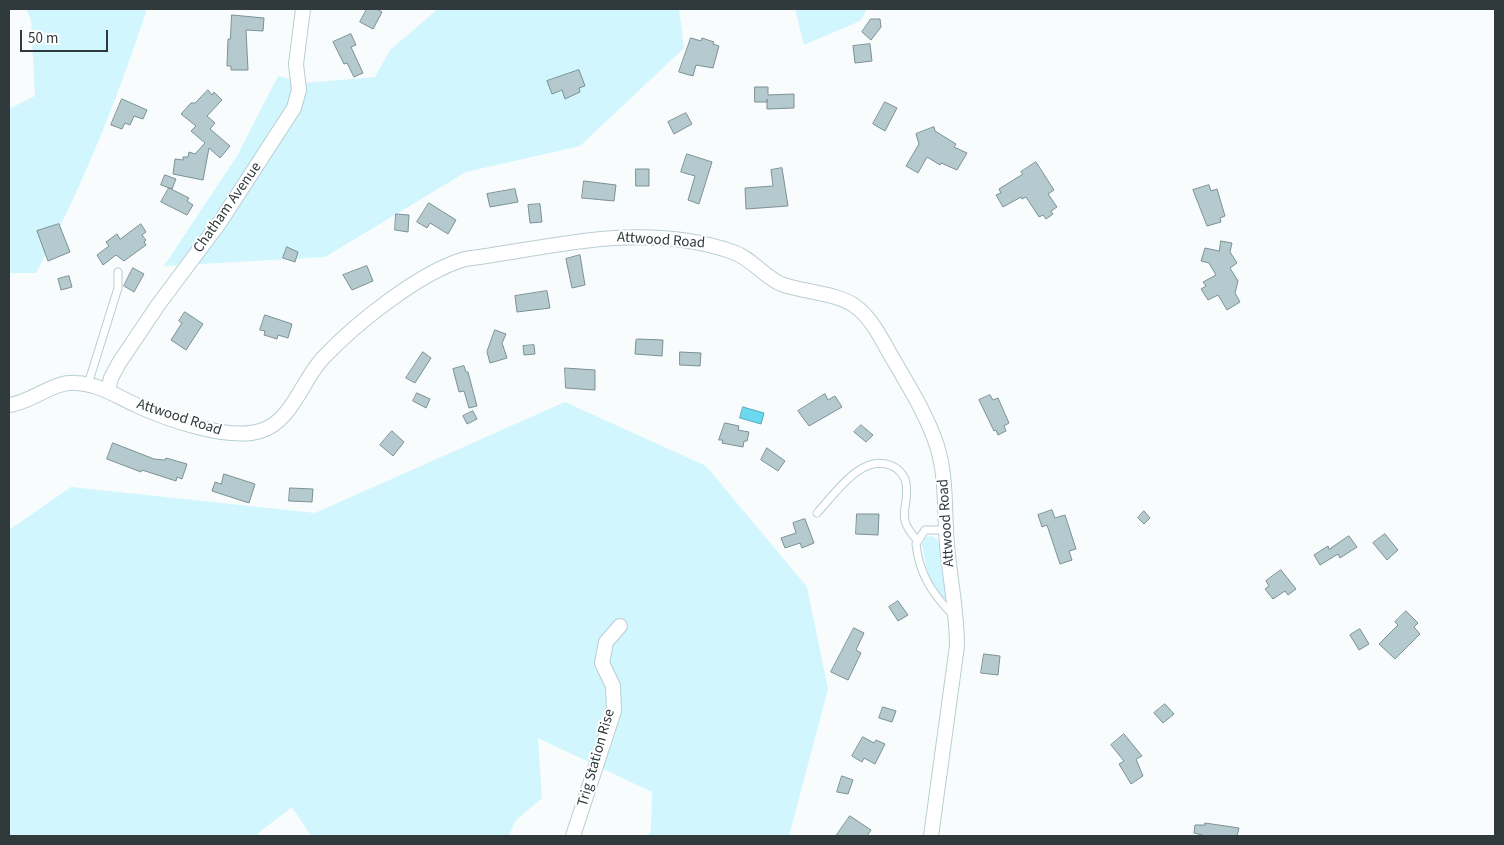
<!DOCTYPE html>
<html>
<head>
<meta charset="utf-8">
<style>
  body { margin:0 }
  #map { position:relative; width:1504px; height:845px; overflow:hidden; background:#f8fcfd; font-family:"Source Sans 3",sans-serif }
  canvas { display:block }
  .frame { position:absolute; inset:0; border:10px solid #30393b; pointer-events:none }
  .scale { position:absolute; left:20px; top:30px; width:88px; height:22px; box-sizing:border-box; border:2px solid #30393b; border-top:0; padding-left:6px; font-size:15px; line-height:18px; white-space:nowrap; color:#30393b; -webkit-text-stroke:4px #fff; paint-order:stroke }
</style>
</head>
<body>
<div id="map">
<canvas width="1504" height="845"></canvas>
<div class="frame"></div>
<div class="scale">50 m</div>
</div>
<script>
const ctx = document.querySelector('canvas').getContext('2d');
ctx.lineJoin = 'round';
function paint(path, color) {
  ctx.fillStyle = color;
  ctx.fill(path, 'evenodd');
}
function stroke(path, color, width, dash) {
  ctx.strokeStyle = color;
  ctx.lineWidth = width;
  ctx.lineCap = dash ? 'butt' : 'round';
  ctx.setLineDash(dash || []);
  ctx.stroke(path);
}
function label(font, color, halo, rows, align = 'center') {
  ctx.font = font + ' "Source Sans 3",sans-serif';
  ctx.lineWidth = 4;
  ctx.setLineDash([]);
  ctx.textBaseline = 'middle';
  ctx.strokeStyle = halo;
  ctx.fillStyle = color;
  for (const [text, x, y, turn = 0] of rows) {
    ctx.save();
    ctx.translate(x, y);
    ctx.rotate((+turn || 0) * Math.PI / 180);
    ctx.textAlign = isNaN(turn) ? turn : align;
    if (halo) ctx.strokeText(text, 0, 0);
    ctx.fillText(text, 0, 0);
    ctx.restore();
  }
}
const green = new Path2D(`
  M26,9H147C117,100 82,188 36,273H9V109L35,96L31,20Z
  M438,9H679L684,48L580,146L466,172L325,257L164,266L237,156L278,76L304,83L375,77L390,50Z
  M795,9H867L860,21L804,45Z
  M565,402L706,466L807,587L828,689L789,836H647L651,830L652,792L538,738L542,798L515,821L509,836H311L292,807L257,834L258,836H9V530L71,487L315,513Z
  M931,536L937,539L940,547L947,600C928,589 926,564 922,544L926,537Z`);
const water = new Path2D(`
  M743,407L764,413L761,424L740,418Z`);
const building = new Path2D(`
  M367,9H377L382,12L373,29L360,22Z
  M232,15L264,18L263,31L246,30L248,70H231V66H227L228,39H230Z
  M871,19H880L881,27L871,40L862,32Z
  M351,34L356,45L351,47L363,73L354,77L347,63L344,64L333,42Z
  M691,38L701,41L702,38L714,42L713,44L719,46L713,68L696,65L693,76L679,72Z
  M870,44L872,61L855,63L853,46Z
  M579,70L585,86L579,88L580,92L565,99L562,90L552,94L547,81Z
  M755,87H768V95L794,94V108L767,109V99V102H755Z
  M208,90L212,95L214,92L222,100L207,116L215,123L210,129L230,146L220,158L209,148L203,180L173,174L175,159L183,160V157H188L189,152L195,154L205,143L191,131L196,126L181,114L191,103H195Z
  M122,99L147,110L143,119L134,116L130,125L125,123L122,129L111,125Z
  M885,102L897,108L885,131L873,124Z
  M686,113L692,124L674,134L668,122Z
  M934,127L935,131L956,144L954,147L967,153L957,170L941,163L940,165L927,157L918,173L906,166L919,144L916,134Z
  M687,154L712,162L699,204L688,200L695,176L681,172Z
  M1036,162L1054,190L1048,194L1057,207L1051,211L1053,214L1046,219L1043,215L1039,217L1026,197L1022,199L1021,197L1003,207L996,195L1001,193L999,189L1023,174L1021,172Z
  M782,168L788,206L746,209L745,188L773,186L771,170Z
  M636,169H649V186H636Z
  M165,175L176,179L172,189L161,185Z
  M584,181L616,185L614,201L582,198Z
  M1209,185L1211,191L1217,189L1225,216L1220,218L1221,222L1207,226L1193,190Z
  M169,188L189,198L187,201L193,205L187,215L161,202Z
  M515,189L518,202L490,207L487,194Z
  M429,203L456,220L448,234L430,223L427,228L417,222Z
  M540,204L542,222L530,223L528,205Z
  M396,214L409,215L408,232L395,230Z
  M59,224L70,252L48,261L37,231Z
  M141,224L146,232L142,235L146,240L144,242L146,245L124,261L116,255L103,265L97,255L109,246L106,242L117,234L120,239Z
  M1221,241L1232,243L1230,252L1237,263L1230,268L1238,281L1235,293L1240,302L1227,310L1218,295L1208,300L1201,289L1206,286L1203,282L1216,275L1209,263L1201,261L1205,248L1219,251Z
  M287,247L298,252L295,262L283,258Z
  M580,255L585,285L572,288L566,259Z
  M367,266L373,281L352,290L343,275Z
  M133,268L144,274L134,292L124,286Z
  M69,276L72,287L61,290L58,279Z
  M547,291L550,308L517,312L515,296Z
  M185,312L203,324L186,350L171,340L182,323L179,321Z
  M265,315L292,324L288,338L278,335L277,339L264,335L265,331L260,330Z
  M495,330L506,334L502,343L507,358L490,363L487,352Z
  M638,339L663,340L662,356L635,354L636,340Z
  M534,345L535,354L524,355L523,346Z
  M423,352L431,358L415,383L406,378Z
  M680,352L701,353L700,366L680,365Z
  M464,366L466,372H468L477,406L469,408L464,391L459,392L453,369Z
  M565,368L595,370V390L566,388Z
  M417,393L430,399L426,408L413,401Z
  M825,394L828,400L835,396L842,407L809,426L798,411Z
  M990,395L993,400L998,398L1009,423L1004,426L1006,431L998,435L996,430L994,431L979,400Z
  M473,411L477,419L467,424L463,416Z
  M725,423L739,426L738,430L749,432L747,441H744L743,447L722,443L723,440H719Z
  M861,425L873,435L866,442L854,432Z
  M392,431L404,442L393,456L380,445Z
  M113,443L154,459L165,460L166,458L187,464L182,479L177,477L176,481L142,470L141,472L107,459Z
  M767,448L785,461L778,471L761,460Z
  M224,474L255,484L249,503L212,491L215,482L221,484Z
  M290,488L313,489L312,502L289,501Z
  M1052,510L1055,518L1065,515L1076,549L1069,551L1072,560L1060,564L1047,525L1042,527L1038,515Z
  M1144,511L1150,518L1144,524L1138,518Z
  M857,514H879L878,535L856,534Z
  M805,519L814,543L802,548L800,543L785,548L781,538L796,533L793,523Z
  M1385,534L1398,550L1387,560L1373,543Z
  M1349,536L1357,547L1340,558L1338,554L1320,565L1314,555L1328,546L1329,549Z
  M1281,570L1296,589L1288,595L1285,591L1273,599L1265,589L1269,586L1266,581Z
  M898,601L908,615L898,621L889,607Z
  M1406,611L1418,623L1414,627L1420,634L1395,659L1379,644L1398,625L1395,622Z
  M854,628L864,633L856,650L861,653L848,680L831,672Z
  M1360,629L1369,644L1359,650L1350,635Z
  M984,654L1000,656L998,675L981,673Z
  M1165,704L1174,714L1163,723L1154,713Z
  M883,707L896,711L892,722L879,718Z
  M1124,734L1142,756L1136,759L1143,776L1131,784L1119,764L1124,761L1111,745Z
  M863,737L874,743L876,740L885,744L875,764L864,758L862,762L852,756Z
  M842,776L853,780L848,794L837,792Z
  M850,816L871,830L867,836H836Z
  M1205,823L1239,828L1237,836H1206L1194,833L1195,825H1205Z`);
const lane = new Path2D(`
  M88,384L118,288V272
  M817,513C835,494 862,452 892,466C898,468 905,476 906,483C910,509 894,515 917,540
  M946,530H925L916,544C919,574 933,595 954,616`);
const street = new Path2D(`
  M108,391L111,378L119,363L158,305L220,222L294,108L299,90L296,64L303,9
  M9,405C33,402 52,381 76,383C99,384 116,396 136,405C166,419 228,441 260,431C292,422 302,380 323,358C356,323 420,272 465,259C556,247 642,221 733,252C751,258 763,276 781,284C803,292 837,293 855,306C873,319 882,341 893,359C909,387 927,415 937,446C947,477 944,512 947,545C950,579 957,612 957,646L931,836
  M573,836L614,711L613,686L602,663L606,642L620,626`);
const streetNames = [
  ["Chatham Avenue",228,208,-55],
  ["Attwood Road",661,241,4],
  ["Attwood Road",179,418,18],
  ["Attwood Road",947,523,-94],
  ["Trig Station Rise",597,758,-74]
];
paint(green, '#d1f6fe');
paint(water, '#6ad9f0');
stroke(water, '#59a9ba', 1);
paint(building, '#b4cacf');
stroke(building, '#7c9195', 1);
stroke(lane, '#b8ced3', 9);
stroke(street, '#b8ced3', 16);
stroke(lane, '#fff', 7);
stroke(street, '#fff', 14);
label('15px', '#30393b', '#fff', streetNames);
</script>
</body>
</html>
